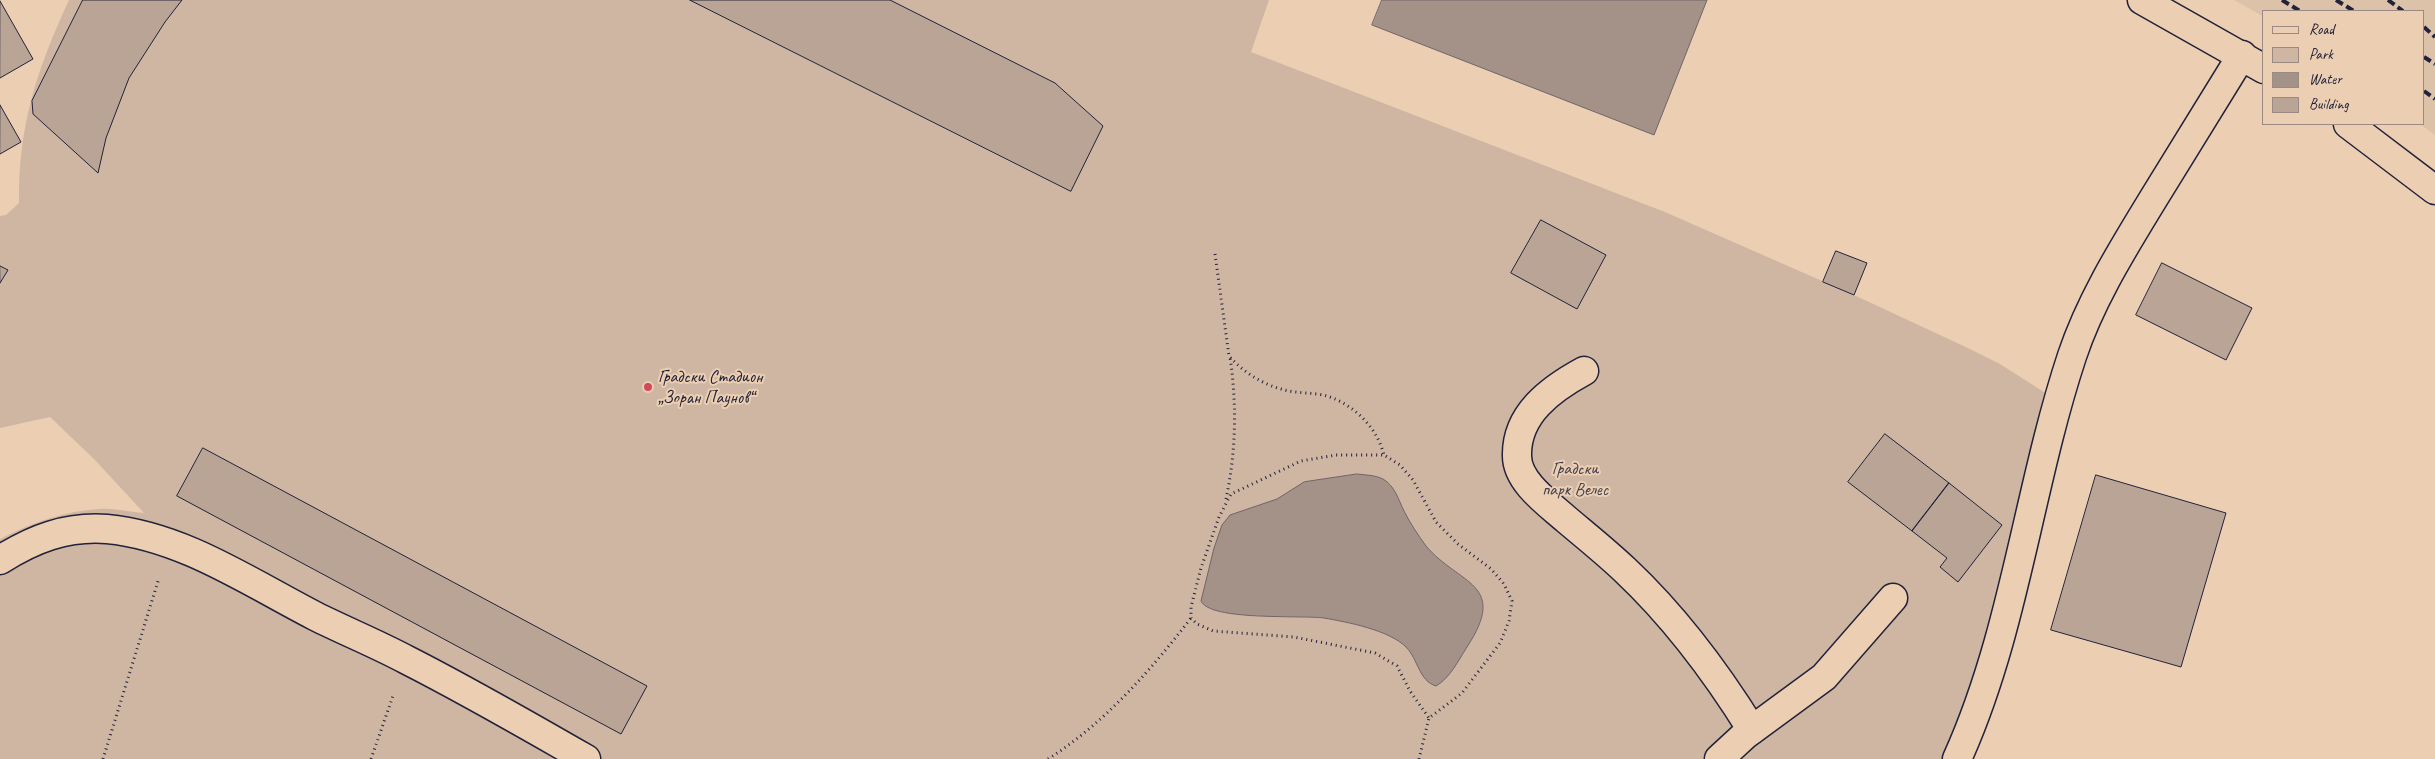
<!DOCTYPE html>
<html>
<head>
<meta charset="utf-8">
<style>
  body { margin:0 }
  #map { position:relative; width:2435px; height:759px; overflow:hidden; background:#eccfb3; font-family:Caveat,sans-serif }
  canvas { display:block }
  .legend { position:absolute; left:2262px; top:10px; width:162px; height:115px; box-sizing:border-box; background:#eccfb3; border:1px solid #9b8a83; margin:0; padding:6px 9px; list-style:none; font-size:15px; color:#22223b }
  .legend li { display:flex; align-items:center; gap:10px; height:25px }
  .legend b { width:25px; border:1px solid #9b8a83 }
</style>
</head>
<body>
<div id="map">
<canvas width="2435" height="759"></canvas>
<ul class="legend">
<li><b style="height:6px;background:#eccfb3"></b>Road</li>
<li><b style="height:14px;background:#cfb6a2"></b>Park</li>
<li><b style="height:14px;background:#a49188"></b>Water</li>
<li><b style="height:14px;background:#baa495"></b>Building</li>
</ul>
</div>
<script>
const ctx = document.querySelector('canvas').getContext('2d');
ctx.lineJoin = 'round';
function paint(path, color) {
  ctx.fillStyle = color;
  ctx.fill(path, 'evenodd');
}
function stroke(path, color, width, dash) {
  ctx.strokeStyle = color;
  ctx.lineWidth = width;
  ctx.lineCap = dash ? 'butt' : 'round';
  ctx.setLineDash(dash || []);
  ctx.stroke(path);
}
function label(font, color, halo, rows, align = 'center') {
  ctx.font = font + ' Caveat,sans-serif';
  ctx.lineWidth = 4;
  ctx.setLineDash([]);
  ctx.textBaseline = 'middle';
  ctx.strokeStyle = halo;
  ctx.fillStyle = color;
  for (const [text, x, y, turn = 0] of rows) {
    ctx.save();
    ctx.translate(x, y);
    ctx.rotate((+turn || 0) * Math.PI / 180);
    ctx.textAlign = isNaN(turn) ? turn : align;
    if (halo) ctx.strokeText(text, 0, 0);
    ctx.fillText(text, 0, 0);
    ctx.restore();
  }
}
const built = new Path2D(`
  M2234,0H2435V135L2420,124H2424V11H2264V17Z`);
const green = new Path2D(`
  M69,0H1269L1251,52L1665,212L1854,295L1970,349L2000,364L2058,401L1957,759H0V539C31,523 64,511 99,509C114,508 129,512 144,513L94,459L50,417L0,428V283L7,270L0,266V216L6,215L19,203C18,126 37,69 69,0Z`);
const water = new Path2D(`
  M1382,0H1707L1654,135L1372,25Z
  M1357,474C1365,475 1375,475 1383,479C1395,486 1398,499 1404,511C1410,523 1418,535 1426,546C1459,585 1509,583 1467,647C1458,661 1450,678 1436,686C1419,681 1418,659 1406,647C1389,630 1347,622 1324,618C1300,615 1210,621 1201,601L1214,548L1222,525L1230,515L1277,499L1304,482Z`);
const building = new Path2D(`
  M83,0H182L165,22L129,78L106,138L98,173L33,114L32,101Z
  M690,0H890L1055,83L1103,126L1071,191Z
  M0,1L33,59L0,78Z
  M0,105L21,142L0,154Z
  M1541,220L1606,255L1577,309L1511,273Z
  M1836,251L1867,263L1854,295L1823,282Z
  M2162,263L2252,308L2226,360L2136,315Z
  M0,266L8,270L0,283Z
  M1885,434L1949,483L1912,531L1848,482Z
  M203,448L647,686L621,734L177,496Z
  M2096,475L2226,513L2181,667L2051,630Z
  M1949,483L2002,525L1958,582L1940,567L1947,558L1912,531Z`);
const path = new Path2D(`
  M1215,254L1229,356C1242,371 1262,384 1281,389C1296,394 1313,392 1327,396C1355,405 1377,428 1384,455
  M1226,499C1236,452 1237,405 1230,357
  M103,759L159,578
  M371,759L394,693
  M1048,759C1105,723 1150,671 1191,618
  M1419,759L1429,718L1462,693L1500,643L1509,621L1512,601L1504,584L1491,569L1458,544L1436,522L1413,480L1400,465L1384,455H1336L1301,461L1231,494L1219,517L1201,568L1191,607V618L1197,624L1213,631L1294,637L1375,653L1397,666L1410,691L1429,718`);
const minor = new Path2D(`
  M1584,371C1551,389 1516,414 1517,456C1517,482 1549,504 1567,520C1586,536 1606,552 1625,570C1675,617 1716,672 1752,730
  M0,560C33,539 66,526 107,529C182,536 249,582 315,616C345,631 377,644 407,660C468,691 527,725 586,759
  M1719,759L1745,735L1824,677L1893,598
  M1957,759C2015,631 2028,489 2072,356C2091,299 2124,247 2155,196C2184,149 2213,102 2242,55`);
const major = new Path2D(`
  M2142,0L2264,69
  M2348,124L2435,190`);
const rail = new Path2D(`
  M2282,0L2300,11
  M2336,0L2354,11
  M2388,0L2403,11
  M2424,27L2435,37
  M2424,57L2435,64
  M2424,91L2435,99`);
const markers = [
  [648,387,5,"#d1495b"]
];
const poiNames = [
  ["Градски Стадион",658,377],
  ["„Зоран Паунов“",658,398]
];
const parkNames = [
  ["Градски",1575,469],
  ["парк Велес",1575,490]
];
paint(built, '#ddc2aa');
paint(green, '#cfb6a2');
paint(water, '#a49188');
stroke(water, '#706569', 1);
paint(building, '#baa495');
stroke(building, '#22223b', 1);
stroke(minor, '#22223b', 31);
stroke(major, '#22223b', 31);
stroke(path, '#22223b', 3, [1, 4]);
stroke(minor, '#eccfb3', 28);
stroke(major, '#eccfb3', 28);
stroke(rail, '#22223b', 4, [8, 4]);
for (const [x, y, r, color] of markers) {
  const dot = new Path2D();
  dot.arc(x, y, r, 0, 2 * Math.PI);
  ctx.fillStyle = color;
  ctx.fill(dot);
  stroke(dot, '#eccfb3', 2);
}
label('18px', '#22223b', '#eccfb3', poiNames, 'left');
label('18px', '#454050', '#eccfb3', parkNames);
</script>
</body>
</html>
